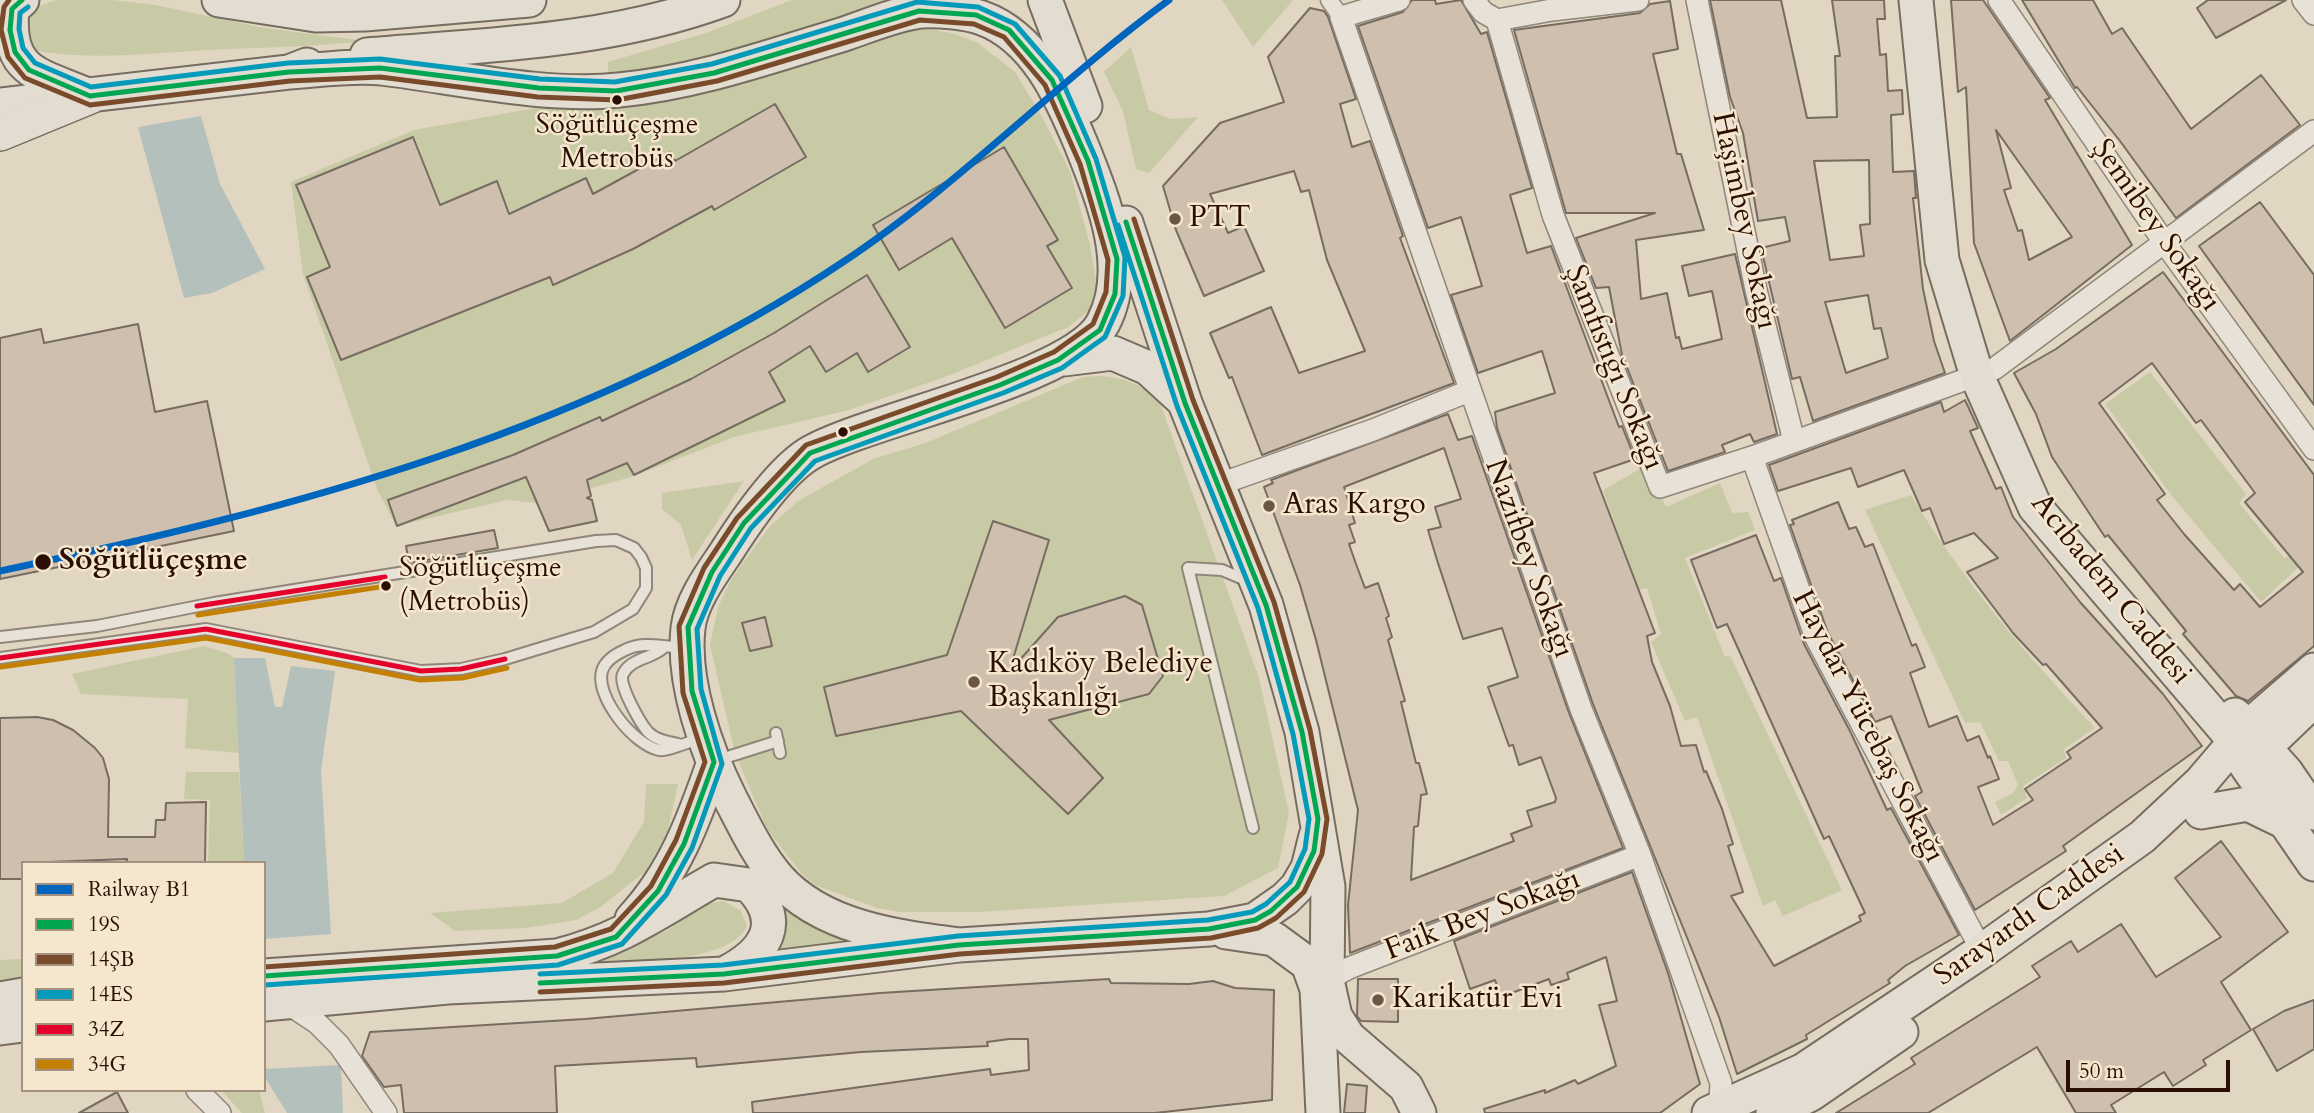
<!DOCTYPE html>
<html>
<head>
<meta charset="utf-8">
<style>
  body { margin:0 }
  #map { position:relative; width:2314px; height:1113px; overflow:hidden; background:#e1d6c1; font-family:Cardo,serif }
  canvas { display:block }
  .legend { position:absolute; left:21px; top:861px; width:245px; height:231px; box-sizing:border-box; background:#f5e6ce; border:2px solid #a4907e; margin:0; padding:9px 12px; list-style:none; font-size:21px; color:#2b0f05 }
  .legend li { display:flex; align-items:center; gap:14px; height:35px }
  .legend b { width:35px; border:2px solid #a4907e }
  .scale { position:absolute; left:2066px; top:1060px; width:164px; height:32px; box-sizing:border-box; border:4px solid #2b0f05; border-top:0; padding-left:9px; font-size:21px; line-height:24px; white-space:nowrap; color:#2b0f05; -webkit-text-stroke:5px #f5e6ce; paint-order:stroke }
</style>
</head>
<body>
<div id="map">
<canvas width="2314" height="1113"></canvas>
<ul class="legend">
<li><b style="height:9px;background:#0065bd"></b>Railway B1</li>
<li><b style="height:9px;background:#00a651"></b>19S</li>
<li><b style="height:9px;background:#7a4b2a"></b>14ŞB</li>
<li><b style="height:9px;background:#049aba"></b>14ES</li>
<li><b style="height:9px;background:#e4002b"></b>34Z</li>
<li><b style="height:9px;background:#c48001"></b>34G</li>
</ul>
<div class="scale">50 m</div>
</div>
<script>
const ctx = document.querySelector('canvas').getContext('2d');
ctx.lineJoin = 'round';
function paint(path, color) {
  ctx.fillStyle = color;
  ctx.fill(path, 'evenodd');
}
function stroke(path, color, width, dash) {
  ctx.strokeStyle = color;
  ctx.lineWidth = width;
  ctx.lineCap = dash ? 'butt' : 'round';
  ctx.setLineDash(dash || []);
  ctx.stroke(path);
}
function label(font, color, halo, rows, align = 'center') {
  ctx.font = font + ' Cardo,serif';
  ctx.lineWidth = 5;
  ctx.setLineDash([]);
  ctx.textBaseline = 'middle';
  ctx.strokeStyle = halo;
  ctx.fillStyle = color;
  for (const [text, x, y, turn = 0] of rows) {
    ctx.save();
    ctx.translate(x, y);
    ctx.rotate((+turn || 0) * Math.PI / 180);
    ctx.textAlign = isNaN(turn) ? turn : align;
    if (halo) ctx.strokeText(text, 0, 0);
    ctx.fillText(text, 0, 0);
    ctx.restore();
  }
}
const green = new Path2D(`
  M56,0H113L155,5L265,28L365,41C313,47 262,47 210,50C153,53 90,61 33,50L26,27L32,9Z
  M792,0H908L716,61L608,76V62L703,34Z
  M1222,0H1293L1253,47Z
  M914,27L952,33L978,43L1015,72L1041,115L1070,171L1090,245L1097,286L1089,311L1068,327L945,377L849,410L734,437L631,477L538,503L507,500L396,526L377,489L303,274L291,182L414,130L552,105L699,94Z
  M1131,47L1149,110L1170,119L1198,117L1149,173L1136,169L1123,111L1104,72Z
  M2150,372L2246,494L2239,503L2284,558L2295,554L2303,563L2261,602L2172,496L2105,404Z
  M1100,376C1126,378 1142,384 1160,403L1259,678L1289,813L1278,868L1224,896L980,912H899L877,908L815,885L801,873L767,829L735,753L710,645L718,607L731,580L769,527L798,501L875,458L923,444L1083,377Z
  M1645,466L1666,507L1720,483L1732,513L1748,512L1755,530L1685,558L1725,657L1730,655L1842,890L1783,916L1775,900L1763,906L1697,717L1685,721L1651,642L1661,634L1647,588L1639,590L1603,490Z
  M744,481L692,560L681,525L662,509V493Z
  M1911,495C1965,584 2025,653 2095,728L2064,749L2066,758L2023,786L2027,798L2001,815L1995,802L2012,794L2018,785L2008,761H1999L1980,722L1965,723L1865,510Z
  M204,646L229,654L234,658L239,753L185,748L188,699L81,694L72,674Z
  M186,772H239L244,863H208L210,800L184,799Z
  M646,784H678L668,830L646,871L599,908L576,920L525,928L455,931L430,913L562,903L613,873L644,822Z
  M723,901L740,910L747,926C730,964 626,962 588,965L666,931L702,905Z
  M772,901L801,920L867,948L771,960Z
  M23,959V980L0,983V960Z
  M221,1090H259L265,1113H242Z`);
const water = new Path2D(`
  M201,116L220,184L265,269L212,293L184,298L138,127Z
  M265,658L275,707H282L291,666L335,671L321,770L331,934L264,939V863H244L234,658Z
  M341,1065L343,1113H287L264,1076V1069Z`);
const building = new Path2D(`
  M1412,0H1435L1436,4L1461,0L1481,34L1487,32L1532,188L1510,195L1527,253L1551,246L1619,427L1622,426L1635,459L1594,473L1655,633L1647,636L1652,662L1670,706L1681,746L1696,745L1704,772L1706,771L1722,809L1733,844L1728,846L1743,892L1731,896L1774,966L1861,921L1859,916L1865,913L1829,836L1824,839L1727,624L1717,628L1691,560L1756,535L1774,581L1781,578L1804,644L1850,731L1887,810L1891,808L1959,935L1905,966L1888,980L1890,983L1806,1035L1807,1039L1737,1074L1719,1017L1593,704L1497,428L1495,412L1555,393L1542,351L1478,373L1451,295L1482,286L1461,217L1428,228L1358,26L1403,12Z
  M1710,0H1781L1807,118L1837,117L1835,56H1840L1832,0H1884L1885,19H1877L1880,55L1886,54L1888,91L1902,90L1903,114L1891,115L1893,172L1914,171L1916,198H1913L1923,289L1934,341L1945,373L1813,421L1800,377L1792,379L1761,248L1790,241L1785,217L1758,221L1743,133L1730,97ZM1869,160L1870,224L1860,225L1864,256L1830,260L1814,161ZM1868,295L1874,329L1881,328L1888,358L1846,373L1825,302Z
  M1951,0H1983L2050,98L2045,100L2132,245L2010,341L1974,243L1966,87L1958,92ZM1996,130L2072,237L2029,260L2022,230L2018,231L2004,190L2011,188Z
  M2022,0H2093L2112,34L2122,28L2191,129L2261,75L2300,125L2176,218L2120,141L2077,87L2075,88Z
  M2208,0H2286L2216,38L2197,8Z
  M1670,1L1678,49L1653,54L1677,154H1681L1704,230L1636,240L1641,299L1667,293L1676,338L1679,337L1682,349L1722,339L1712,291L1689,296L1682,266L1735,254L1777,434L1754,442L1750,434L1722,445L1725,452L1668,471L1622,355L1609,287L1596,288L1576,238L1655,213H1566L1514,30L1640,13L1650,4Z
  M1310,8L1324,11L1328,17L1356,99L1340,104L1352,147L1370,141L1403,236L1400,238L1454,383L1262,455L1232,377L1229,378L1210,333L1271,307L1299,373L1365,351L1327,260L1309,190L1301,192L1294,171L1210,194L1228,233L1244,226L1264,271L1204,296L1176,230L1163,186L1220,123L1284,102L1268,57Z
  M775,104L806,157L714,210L712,206L633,249L553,285L550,277L341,360L307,277L330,267L296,185L413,137L440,205L497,181L509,214L586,178L593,194L670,152L675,161Z
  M1004,147L1058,240L1047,246L1072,288L1005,328L952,238L899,270L873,225Z
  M2260,202L2314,275V405L2199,246Z
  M2163,272L2314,475V646L2248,701L2236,696L2183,634L2186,631L2108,535L2105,537L2052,457L2036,414L2014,373L2056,349ZM2152,363L2196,423L2201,420L2255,493L2245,502L2303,572L2260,607L2240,584L2234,590L2184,534L2157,500L2165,494L2099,403Z
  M867,275L910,347L868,372L857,353L826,372L810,346L769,372L785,401L634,475L627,463L587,480L591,496L587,498L592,500L597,521L549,531L526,477L397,526L388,500L513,455L600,417L602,421L691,379L774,333Z
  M138,324L155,412L207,401L234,531L0,579V338L41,329L44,343Z
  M1965,400L1978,428L1970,431L1996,489L2001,487L2013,517L2080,602L2163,694L2202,746L2063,846L2066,851L1975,910L1915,796L1922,792L1891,716L1875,722L1828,633L1790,525L1794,524L1792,520L1838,502L1849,529L1856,527L1865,547L1873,544L1912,646L1916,644L1925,667L1910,673L1929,727L1957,716L1967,741L1979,736L1988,758L1990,756L1999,779L1978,787L1993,825L2033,800L2025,789L2071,758L2067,752L2102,728L2046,664L2043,665L2013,633L1967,572L1998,558L1974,533L1944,544L1930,508L1922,511L1904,470L1858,487L1851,468L1778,491L1769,465L1941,402L1944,412Z
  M1448,414L1458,440L1472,436L1569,713L1623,848L1350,953L1348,905L1358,810L1316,640L1300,585L1264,487L1273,483L1271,480ZM1444,448L1461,499L1435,507L1441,527L1428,530L1437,560L1463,639L1502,628L1518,677L1488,687L1509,746L1513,745L1519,765L1541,757L1556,798L1555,802L1527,811L1532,826L1511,834L1514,841L1411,880L1414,827L1418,826L1421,795L1427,794L1419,763H1416L1401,702L1405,701L1388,640L1392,637L1386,618L1389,616L1378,583L1365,588L1356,564L1349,544L1355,542L1349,525L1355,523L1344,487Z
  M993,521L1049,540L1009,672L1058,617L1125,596L1142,605L1163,676L1149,694L1049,720L1103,778L1068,814L961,711L836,736L824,687L947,655Z
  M494,530L498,548L409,563L406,546Z
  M765,617L772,646L750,651L742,623Z
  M37,717L53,720L73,730L95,748L103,758L109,779L108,837H155L156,820H165L166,803L206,802L205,863H127V859L23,863V879H0V718Z
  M2221,841L2288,932L2221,982L2251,1030L2203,1060L2206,1065L2173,1086L2164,1072L2111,1105L2116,1113H2076L2037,1047L1928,1113H1836L1915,1064L1911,1058L2040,977L2032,966L2071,941L2078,952L2121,924L2156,977L2221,937L2175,878Z
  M1632,872L1668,973L1700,1084L1660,1113H1485L1484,1109L1545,1090V1093L1575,1080L1578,1084L1616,1066L1599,1005L1617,1001L1606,957L1567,973L1569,979L1551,985L1549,979L1501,997L1495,980L1470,989L1454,941Z
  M1109,979L1111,983L1189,984L1213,981L1235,988L1274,990L1272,1100L1155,1113H753L752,1102L990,1069L991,1075L1029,1070L1028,1039H1009L987,1042L988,1046L861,1052L697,1067L696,1058L555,1066L557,1113H404L401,1085L384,1087L362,1056L370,1032L585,1019L880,993Z
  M1358,979H1398V1022L1361,1021L1357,1016Z
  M2314,1000V1049L2277,1071L2253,1029L2284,1011Z
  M1347,1084L1367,1086L1365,1113H1344Z
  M117,1092L128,1113H79Z`);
const service = new Path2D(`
  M1248,581L1222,570L1188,568L1253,828
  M0,637L97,626L214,603L596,541L616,540L634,548L641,557L646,568V588L633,609L594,632L505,659L461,669L421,671L206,629L0,658
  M683,647C663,648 645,640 625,650C616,654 605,661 602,671C595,697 634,745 659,750C666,752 690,741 700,739
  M663,648C651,659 631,658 623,674C617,683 641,724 648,732C656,740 668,742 678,744
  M776,733L780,753
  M718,760L778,741`);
const pedestrian = new Path2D(`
  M1329,0L1341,17`);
const minor = new Path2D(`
  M1399,0L1341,17L1581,709L1640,855L1721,1083L1720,1099L1708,1112
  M1474,0L1483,12L1497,20L1553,215L1660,487L1752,457L1994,369L2314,131
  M1697,0L1756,290L1794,441
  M1999,0L2164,242L2314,449
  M2303,0L2314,14
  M1497,20L1552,10L1638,0
  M1752,457L1816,638L1982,951
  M1220,484L1373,430L1469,391
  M1327,980L1349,968L1640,855
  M287,1003L317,1023L339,1045L386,1113
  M197,1090L220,1113`);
const primary = new Path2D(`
  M22,0L12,9C6,71 36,74 85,94
  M219,0L316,15L365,14L529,0
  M1045,0L1085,106
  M1916,0L1942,260L1977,376L2035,507L2235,741L2246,765L2314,864
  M367,55C487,45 608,42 723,0
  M289,72C319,70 352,65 382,68C455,77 546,98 619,90C695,83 768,57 841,35C866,27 894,14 920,11C938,10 965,12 982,18C1035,37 1061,96 1081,144C1103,199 1132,268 1103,323C1074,379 873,418 812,452C781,469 744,524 725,554C710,576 691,602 688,628C682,682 706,750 730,798C744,825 758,855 778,878C822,928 897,937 959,945
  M0,105L289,72L307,65
  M1126,223L1185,403L1266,605L1302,732L1328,887L1327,980L1335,1016L1348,1037L1406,1087L1419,1113
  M1064,359L1113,353L1148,368L1183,400
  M2235,715L2286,772L2314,813
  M2249,762L2314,700
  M2201,812L2248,804L2285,822
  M632,919C674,874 694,820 714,762
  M1226,932L1274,939L1308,964L1317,989L1323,1113
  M264,976L557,956C621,940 658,912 714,880L749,885C786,922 766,952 726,973
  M0,999L23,995
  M264,1004L448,987L724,974L959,945L1209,929L1255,920L1285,899L1297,887L1308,868L1316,836
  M0,1028L23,1025
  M1709,1113L1804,1070L1982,951L2142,837L2201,782L2247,728L2314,670
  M1773,1113L1811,1094L1901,1032`);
const trunk = new Path2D(`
  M0,133L90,96`);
const bus1 = new Path2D(`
  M22,0L12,9L10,30L15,52L29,70L90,96L289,72L380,68L539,88L616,91L714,73L919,11L976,15L1009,30L1052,80L1088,161L1117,259L1115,294L1100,330L1058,360L1000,385L810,453L744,523L712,572L688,627L692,691L714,762L684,844L658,891L616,937L557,956L264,976
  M540,983L724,974L959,945L1209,929L1255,920L1271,911L1297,887L1314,851L1318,819L1302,732L1266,605L1185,403L1126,222`);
const bus2 = new Path2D(`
  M9,0L4,7L1,30L8,57L25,78L90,105L290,81L380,77L538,97L617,100L717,81L920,20L974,24L1004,37L1045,85L1080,164L1108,260L1106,292L1093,324L1054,352L997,377L806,445L737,518L704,568L679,626L683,693L705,762L676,840L651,886L611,929L555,947L264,967
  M540,992L724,983L960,954L1211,938L1258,928L1276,918L1304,892L1322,854L1327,819L1310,730L1274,602L1193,400L1134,219`);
const bus3 = new Path2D(`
  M28,7L20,13L19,29L23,48L35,63L91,87L288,63L380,59L540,79L615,82L712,64L917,2L978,7L1015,24L1060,76L1096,159L1125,257L1123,296L1105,337L1062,368L1003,393L815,461L751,528L720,576L697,629L701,689L722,764L692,848L666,895L622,944L558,965L265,985
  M540,974L723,965L958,936L1208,920L1252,912L1266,904L1290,882L1305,849L1309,819L1293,734L1258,608L1177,406L1118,225`);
const bus4 = new Path2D(`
  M197,606L385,577
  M0,658L206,629L421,671L461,669L505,659`);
const bus5 = new Path2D(`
  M198,615L386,586
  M1,667L206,638L420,680L462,678L507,668`);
const rail1 = new Path2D(`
  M0,571C295,509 589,432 843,262C959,185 1057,82 1169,0`);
const markers = [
  [617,100,6,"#2b0f05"],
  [1175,219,7,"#6b5547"],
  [843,432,6,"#2b0f05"],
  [1269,506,7,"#6b5547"],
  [43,562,9,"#2b0f05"],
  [386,586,6,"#2b0f05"],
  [974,682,7,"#6b5547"],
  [1378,1000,7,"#6b5547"]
];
const busNames = [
  ["Söğütlüçeşme",617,127],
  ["Metrobüs",617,161],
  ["Söğütlüçeşme",399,570,"left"],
  ["(Metrobüs)",399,604,"left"]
];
const poiNames = [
  ["PTT",1189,219],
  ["Aras Kargo",1283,506],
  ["Kadıköy Belediye",988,665],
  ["Başkanlığı",988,699],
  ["Karikatür Evi",1392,1000]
];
const streetNames = [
  ["Haşimbey Sokağı",1743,221,78],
  ["Şemibey Sokağı",2155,226,55],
  ["Şamfıstığı Sokağı",1613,368,68],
  ["Nazifbey Sokağı",1528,559,70],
  ["Acıbadem Caddesi",2110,590,51],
  ["Haydar Yücebaş Sokağı",1867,727,63],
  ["Faik Bey Sokağı",1483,916,-21],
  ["Sarayardı Caddesi",2030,916,-35]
];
const stopNames = [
  ["Söğütlüçeşme",59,562]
];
paint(green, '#c8caa6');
paint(water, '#b4c0bb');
paint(building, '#cebfaf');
stroke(building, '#766c60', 2);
stroke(service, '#908679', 14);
stroke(pedestrian, '#908679', 19);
stroke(minor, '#908679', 24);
stroke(primary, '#766c60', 37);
stroke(trunk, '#766c60', 38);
stroke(service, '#e7e1d7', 10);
stroke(pedestrian, '#e7e1d7', 16);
stroke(minor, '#e7e1d7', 21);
stroke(primary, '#e3dcd0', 33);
stroke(trunk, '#e3dcd0', 35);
stroke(bus1, '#00a651', 5);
stroke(bus2, '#7a4b2a', 5);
stroke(bus3, '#049aba', 5);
stroke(bus4, '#e4002b', 5);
stroke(bus5, '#c48001', 5);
stroke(rail1, '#0065bd', 7);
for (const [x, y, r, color] of markers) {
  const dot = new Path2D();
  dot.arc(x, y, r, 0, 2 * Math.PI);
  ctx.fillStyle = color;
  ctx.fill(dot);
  stroke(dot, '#f5e6ce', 2.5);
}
label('28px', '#2b0f05', '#f5e6ce', busNames);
label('30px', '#2b0f05', '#f5e6ce', poiNames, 'left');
label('30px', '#2b0f05', '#f5e6ce', streetNames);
label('bold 30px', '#2b0f05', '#f5e6ce', stopNames, 'left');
</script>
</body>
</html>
